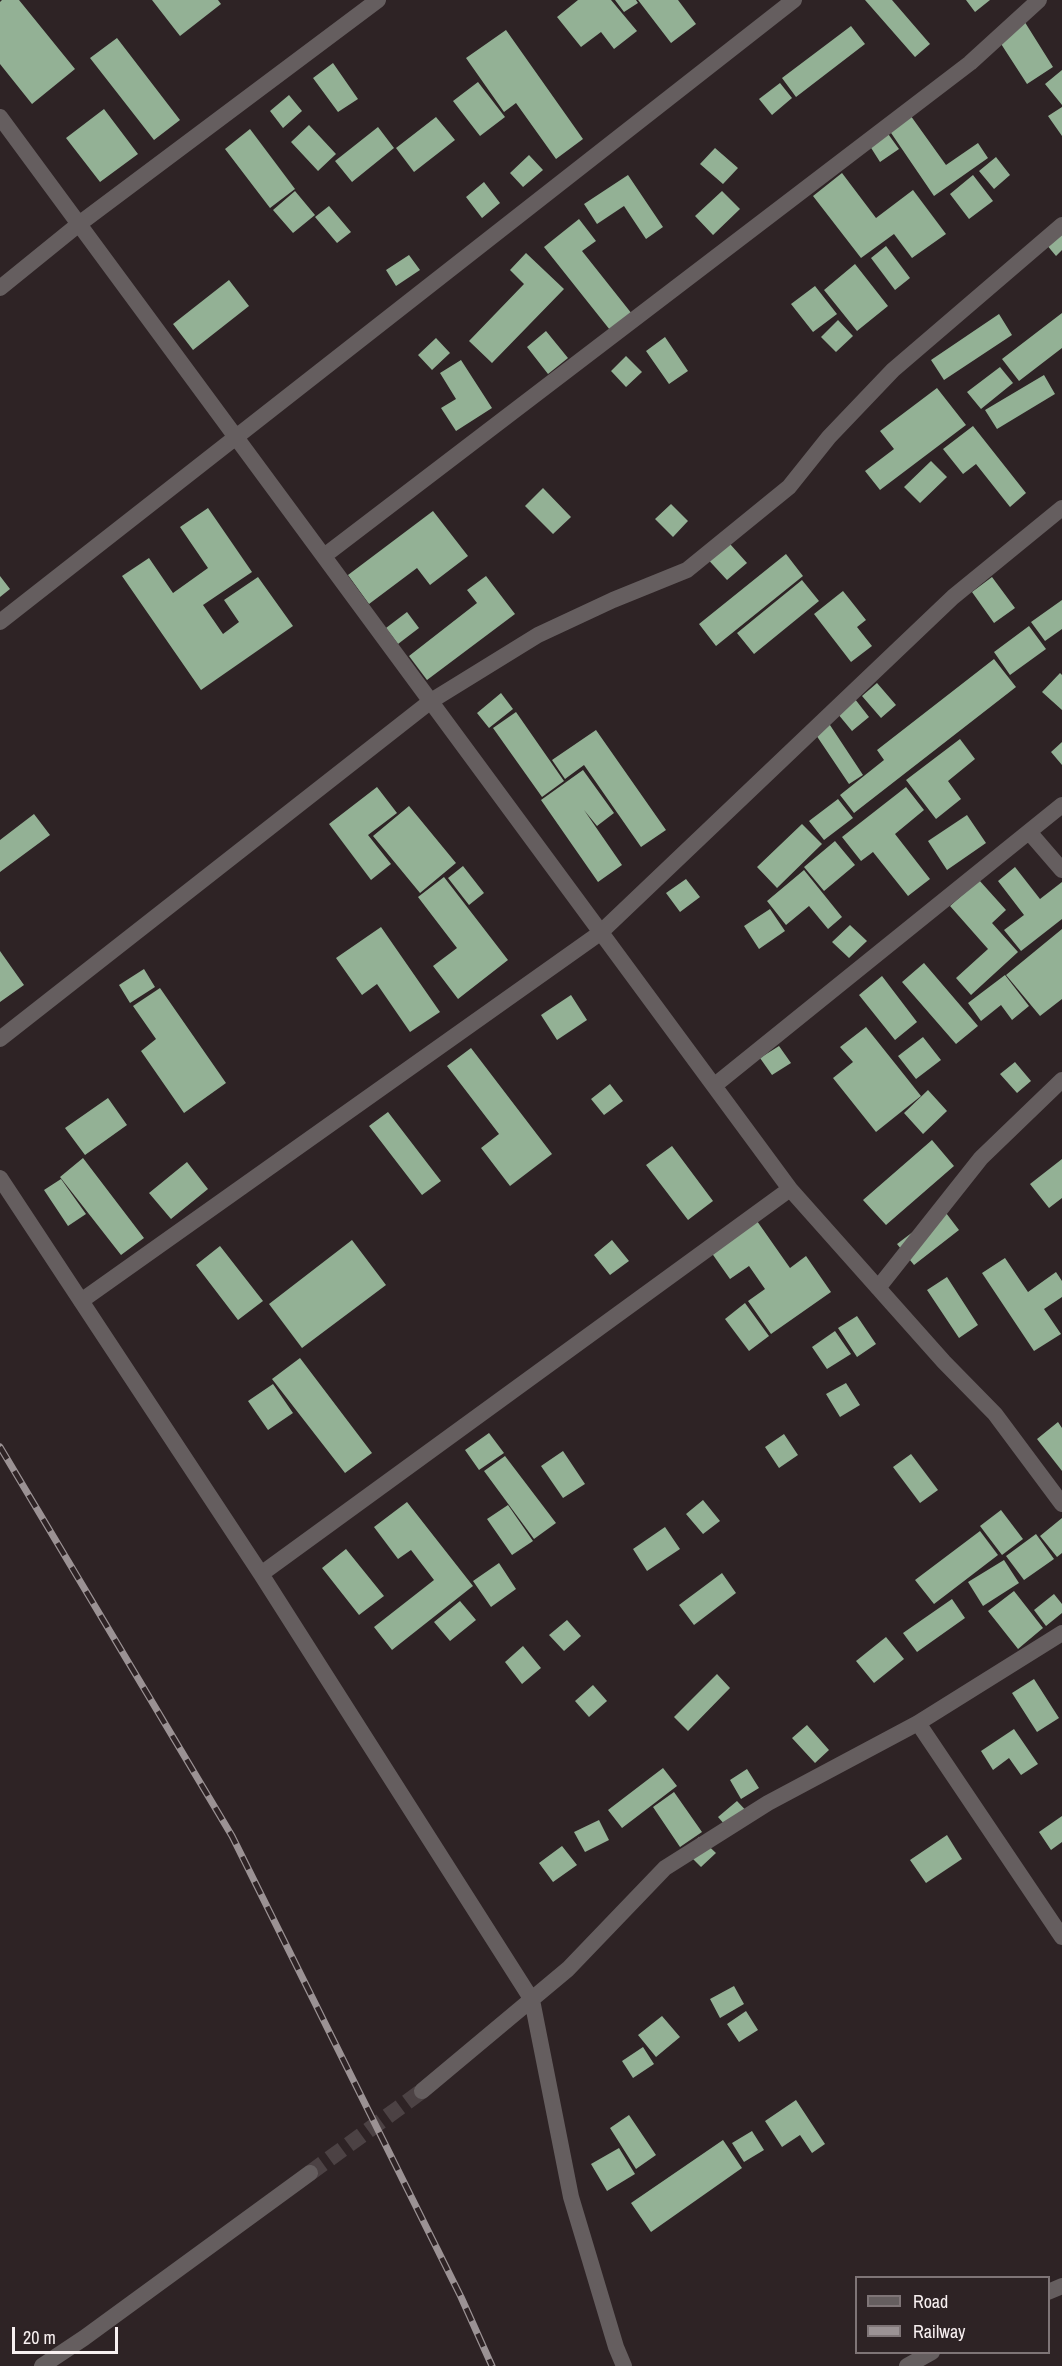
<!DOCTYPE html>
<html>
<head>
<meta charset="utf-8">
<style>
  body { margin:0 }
  #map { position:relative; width:1062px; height:2366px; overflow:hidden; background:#2e2325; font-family:"Archivo Narrow",sans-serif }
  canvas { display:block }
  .legend { position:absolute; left:855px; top:2276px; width:195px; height:78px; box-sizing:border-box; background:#2e2325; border:2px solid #7f7577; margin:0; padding:8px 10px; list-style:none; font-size:18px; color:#f8f0f1 }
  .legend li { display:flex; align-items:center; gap:12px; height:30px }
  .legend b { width:30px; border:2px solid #7f7577 }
  .scale { position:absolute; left:12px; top:2327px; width:106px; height:27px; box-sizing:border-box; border:3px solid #f8f0f1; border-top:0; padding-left:8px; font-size:18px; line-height:21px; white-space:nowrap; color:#f8f0f1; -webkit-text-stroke:4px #2e2325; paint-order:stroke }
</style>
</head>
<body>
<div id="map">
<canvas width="1062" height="2366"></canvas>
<ul class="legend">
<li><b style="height:8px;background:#655e5f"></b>Road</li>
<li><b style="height:8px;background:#9b9294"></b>Railway</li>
</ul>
<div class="scale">20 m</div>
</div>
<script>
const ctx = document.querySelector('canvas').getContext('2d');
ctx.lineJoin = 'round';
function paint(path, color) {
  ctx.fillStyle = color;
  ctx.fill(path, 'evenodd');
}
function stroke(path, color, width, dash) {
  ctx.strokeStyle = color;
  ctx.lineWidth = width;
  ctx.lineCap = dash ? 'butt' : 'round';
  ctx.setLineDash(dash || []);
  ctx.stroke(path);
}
const building = new Path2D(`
  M2,0H19L75,69L32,104L0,64V2Z
  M152,0H218L221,4L180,36Z
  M578,0H611L637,31L614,49L601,32L581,47L557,17Z
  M615,0H636L638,3L624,12Z
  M638,0H678L696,24L671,43Z
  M865,0H892L930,44L915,57Z
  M966,0H990L975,12Z
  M1021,16L1053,67L1027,84L994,33Z
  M851,26L865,44L796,97L782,78Z
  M506,30L583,139L556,159L516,103L504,112L466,58Z
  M117,38L180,120L154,140L90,58Z
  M333,63L358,99L338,112L313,78Z
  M1062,70V105L1045,84Z
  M478,82L505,117L480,136L453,101Z
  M780,83L792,98L772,115L759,99Z
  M289,95L302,111L283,128L270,111Z
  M1062,107V136L1048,116Z
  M104,109L138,154L100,182L66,138Z
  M908,112L946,165L978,143L988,158L934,196L887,127Z
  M436,117L455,140L414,172L396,148Z
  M309,125L336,154L318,171L291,142Z
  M378,127L394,148L352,182L335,161Z
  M250,129L295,189L270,208L225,149Z
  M886,131L899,149L880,162L868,143Z
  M715,148L738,168L723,184L700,164Z
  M529,155L543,170L523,187L510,173Z
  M996,157L1010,175L994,189L979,171Z
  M842,173L876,218L913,190L946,234L912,258L894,234L861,258L813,196Z
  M628,175L663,227L646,239L624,206L597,224L584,204Z
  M973,175L993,201L969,219L950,194Z
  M484,182L500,203L482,218L466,197Z
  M295,191L315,215L293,233L273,210Z
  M722,191L740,209L713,235L695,216Z
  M329,206L351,232L337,243L315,217Z
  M579,219L596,241L582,251L632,314L610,330L544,247Z
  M1062,232V250L1056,256L1041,238Z
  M886,246L910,278L895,290L871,258Z
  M526,253L564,289L492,363L469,341L524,284L510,270Z
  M409,255L420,270L396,286L386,270Z
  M855,264L888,306L857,331L824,290Z
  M229,280L249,306L193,350L173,324Z
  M815,286L837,314L813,332L791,304Z
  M1062,313V348L1019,381L1002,359Z
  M999,314L1012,335L944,380L931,360Z
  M838,320L853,336L836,352L821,337Z
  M546,331L568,358L548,374L527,347Z
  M665,337L688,371L669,384L646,351Z
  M436,338L450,353L432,370L418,355Z
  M626,356L642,372L626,387L611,371Z
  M461,360L492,408L456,431L441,408L456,399L440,373Z
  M1000,367L1013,383L981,409L967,392Z
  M1044,375L1055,394L997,429L985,410Z
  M937,388L966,425L880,490L865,471L894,449L880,431Z
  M973,426L1026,493L1010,507L976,464L963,474L943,449Z
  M931,461L947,477L920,503L904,487Z
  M543,488L571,517L553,534L525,506Z
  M671,504L688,521L673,537L655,519Z
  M208,508L252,572L203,605L223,634L239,622L224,600L258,577L293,626L201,690L122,576L149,558L173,593L208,568L180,527Z
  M433,511L468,556L430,585L417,568L369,604L348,575Z
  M722,535L747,563L727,580L702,553Z
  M786,554L803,576L716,646L699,624Z
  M0,576L10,589L0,597Z
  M486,576L515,614L427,680L409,656L477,603L467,590Z
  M992,577L1015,608L994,623L972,592Z
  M802,580L819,601L754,654L737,633Z
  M843,591L866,620L857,627L872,646L851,662L814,614Z
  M1062,600V629L1045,641L1031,622Z
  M407,612L419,628L398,644L386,628Z
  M1029,626L1046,649L1010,675L994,652Z
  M994,659L1016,687L854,813L840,795L884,760L877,750Z
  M1060,673L1062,675V710L1042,692Z
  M877,683L896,705L881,718L862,696Z
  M501,693L513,709L489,728L477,713Z
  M851,694L869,717L852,731L833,708Z
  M516,712L564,781L542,797L493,728Z
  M824,716L863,775L849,784L810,726Z
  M596,730L666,830L641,847L584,765L565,779L552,760Z
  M960,739L975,759L948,781L961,799L936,819L906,780Z
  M1062,742V765L1051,752Z
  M583,770L614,813L597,826L584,810L622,865L598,882L541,800Z
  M377,787L397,813L368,835L391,864L371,880L329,824Z
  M906,787L924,810L895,834L930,879L908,896L873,852L861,861L842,837Z
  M838,799L853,818L824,840L809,821Z
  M409,806L456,863L420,893L373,836Z
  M34,814L50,835L0,872V840Z
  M967,815L986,843L947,870L928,841Z
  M802,824L822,844L777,888L757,867Z
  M835,841L855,865L824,891L804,867Z
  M463,866L484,893L469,905L448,878Z
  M1015,867L1040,899L1062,882V919L1021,951L1004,930L1024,915L998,881Z
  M804,870L842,917L828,929L809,906L786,925L767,901Z
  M444,877L508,960L458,999L433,966L457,948L418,897Z
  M686,879L700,897L680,912L666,893Z
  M979,880L1006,910L992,923L1018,952L971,995L956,978L988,949L950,906Z
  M770,909L785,931L759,949L744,926Z
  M850,925L867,941L849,958L832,942Z
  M381,927L440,1012L410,1032L377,984L362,995L336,958Z
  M1062,929V999L1040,1016L1006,975Z
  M0,951L24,985L0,1002Z
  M924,963L978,1026L956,1044L902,982Z
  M144,969L155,987L130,1003L119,985Z
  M1005,975L1029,1006L1012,1020L1001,1005L981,1021L968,1003Z
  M882,976L917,1022L895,1040L859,995Z
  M160,988L226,1083L184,1113L141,1051L156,1039L133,1006Z
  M571,995L587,1020L557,1040L541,1015Z
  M866,1027L921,1096L876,1132L833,1078L853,1062L840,1047Z
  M923,1037L941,1060L916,1079L898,1056Z
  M779,1046L791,1063L772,1075L760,1058Z
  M471,1048L552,1154L510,1186L481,1148L499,1134L447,1066Z
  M1015,1062L1031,1081L1017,1093L1000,1074Z
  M610,1084L623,1101L604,1115L591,1099Z
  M928,1090L947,1111L923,1134L904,1113Z
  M108,1098L127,1125L85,1155L65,1128Z
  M388,1112L441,1181L422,1195L369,1126Z
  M932,1140L954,1166L886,1225L863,1200Z
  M672,1146L713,1201L688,1220L646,1165Z
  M83,1158L144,1238L121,1255L60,1177Z
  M1062,1159V1198L1049,1208L1030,1184Z
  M187,1162L208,1189L171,1219L149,1193Z
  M61,1179L86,1214L68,1226L44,1190Z
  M943,1209L959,1230L914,1265L897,1244Z
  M757,1221L790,1268L806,1256L831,1292L771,1334L748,1301L765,1289L749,1266L730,1279L711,1252Z
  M352,1240L386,1285L302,1348L269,1304Z
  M612,1240L629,1261L610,1275L594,1255Z
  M220,1246L263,1301L238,1320L196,1265Z
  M1005,1258L1028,1292L1056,1272L1062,1281V1297L1044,1309L1061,1334L1034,1351L982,1273Z
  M947,1277L978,1325L959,1338L927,1290Z
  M745,1303L769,1336L749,1351L725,1319Z
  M857,1316L876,1344L857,1357L838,1328Z
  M835,1331L851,1354L827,1369L812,1347Z
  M300,1358L372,1453L345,1473L272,1379Z
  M846,1383L860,1405L840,1417L826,1394Z
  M273,1384L293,1413L268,1430L248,1401Z
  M1058,1422L1062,1428V1471L1037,1439Z
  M489,1433L504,1453L479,1470L465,1450Z
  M784,1434L798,1455L779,1468L765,1447Z
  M563,1451L585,1484L563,1498L541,1466Z
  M911,1454L938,1490L920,1503L893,1467Z
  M505,1456L556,1523L534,1539L484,1471Z
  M703,1500L720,1521L703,1534L686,1514Z
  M407,1502L473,1586L392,1650L374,1627L434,1580L411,1550L398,1559L374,1527Z
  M508,1505L533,1541L512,1555L487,1519Z
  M1001,1510L1023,1539L1002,1555L980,1526Z
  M1062,1518V1553L1057,1557L1040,1536Z
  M665,1527L680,1549L647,1571L633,1549Z
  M980,1531L998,1555L934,1604L915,1580Z
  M1036,1534L1054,1559L1024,1580L1006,1556Z
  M346,1549L384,1596L359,1615L322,1568Z
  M1004,1560L1019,1583L983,1606L968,1582Z
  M499,1563L516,1589L491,1607L473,1581Z
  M722,1573L736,1593L694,1625L679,1605Z
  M1014,1591L1043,1628L1018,1649L988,1611Z
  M1054,1594L1062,1604V1613L1046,1626L1034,1610Z
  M952,1599L965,1618L917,1652L903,1633Z
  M460,1601L476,1620L450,1641L434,1622Z
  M567,1620L581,1636L564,1651L549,1635Z
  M886,1637L904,1659L874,1683L856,1661Z
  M523,1646L541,1668L522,1684L505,1662Z
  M717,1674L730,1688L688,1731L674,1717Z
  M1034,1679L1059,1718L1037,1732L1012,1693Z
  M593,1685L607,1701L589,1717L575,1701Z
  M807,1725L829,1750L815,1763L792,1738Z
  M1014,1729L1038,1764L1021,1775L1009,1758L993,1770L981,1751Z
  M663,1768L677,1786L622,1828L608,1810Z
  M747,1769L759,1788L741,1799L730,1780Z
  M674,1792L702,1832L680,1847L653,1807Z
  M737,1801L752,1817L733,1834L718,1817Z
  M1062,1816V1842L1051,1850L1039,1832Z
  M599,1820L609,1840L585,1852L574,1832Z
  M947,1835L962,1859L926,1883L910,1860Z
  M699,1837L716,1853L701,1867L685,1851Z
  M562,1846L577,1865L553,1882L539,1863Z
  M734,1986L744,2004L720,2018L710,1999Z
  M746,2011L758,2030L739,2042L727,2024Z
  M662,2016L680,2037L656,2057L638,2035Z
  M643,2047L654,2064L633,2078L622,2061Z
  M796,2100L825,2144L812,2153L800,2135L782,2147L765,2121Z
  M629,2115L656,2155L636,2169L610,2128Z
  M752,2131L764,2150L744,2162L732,2143Z
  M723,2140L742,2168L651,2232L631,2203Z
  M619,2148L635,2174L607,2191L591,2164Z`);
const minorTunnel = new Path2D(`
  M310,2173L422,2091`);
const minor = new Path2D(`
  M0,117L790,1189L944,1362L995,1414L1062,1504
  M0,288L79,224L378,0
  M324,556L970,63L1039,0
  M0,622L794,0
  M1030,833L1062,870
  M0,1039L431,701L538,635L613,600L687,570L789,487L829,437L893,370L1062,225
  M715,1085L1062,805
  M0,1178L261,1574L532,2000L571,2197L616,2347L624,2366
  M878,1288L981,1158L1062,1080
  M81,1301L600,933L953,597L1062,508
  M261,1574L790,1189
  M918,1723L1062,1937
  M422,2091L568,1969L665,1868L768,1803L918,1723L1062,1633
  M1048,2292L1062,2286
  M42,2366L84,2338L310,2173
  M907,2366L932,2352`);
const rail = new Path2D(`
  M0,1447L232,1836L461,2297L492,2366`);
paint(building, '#93b195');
stroke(minorTunnel, '#4c4244', 16, [16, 8]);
stroke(minor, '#655e5f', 16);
stroke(rail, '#9b9294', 7);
stroke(rail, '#2e2325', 4.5, [14]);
</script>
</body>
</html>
